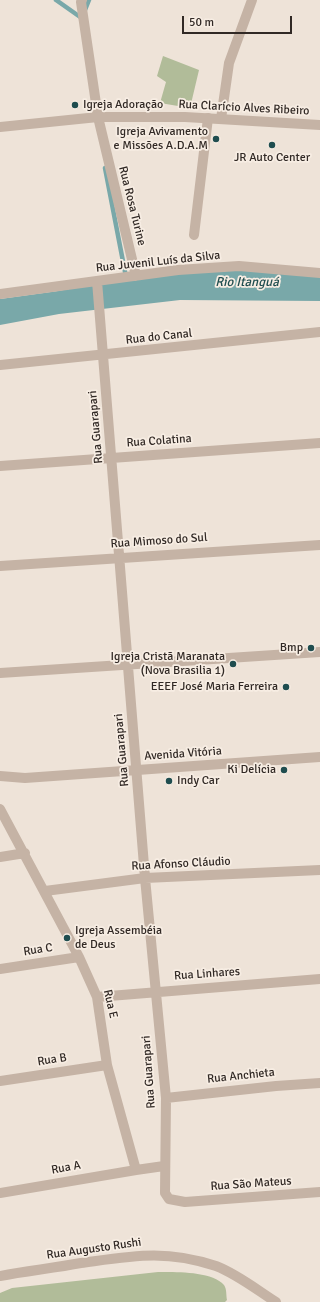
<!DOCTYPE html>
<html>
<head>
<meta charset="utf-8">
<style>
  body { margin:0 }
  #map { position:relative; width:320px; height:1302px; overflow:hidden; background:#eee3d8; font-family:Signika,sans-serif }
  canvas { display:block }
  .scale { position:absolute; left:182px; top:16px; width:110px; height:18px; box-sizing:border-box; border:2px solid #312925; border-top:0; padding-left:5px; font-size:12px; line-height:14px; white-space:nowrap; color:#312925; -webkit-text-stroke:3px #f7ede3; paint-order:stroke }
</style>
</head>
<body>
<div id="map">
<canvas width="320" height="1302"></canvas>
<div class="scale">50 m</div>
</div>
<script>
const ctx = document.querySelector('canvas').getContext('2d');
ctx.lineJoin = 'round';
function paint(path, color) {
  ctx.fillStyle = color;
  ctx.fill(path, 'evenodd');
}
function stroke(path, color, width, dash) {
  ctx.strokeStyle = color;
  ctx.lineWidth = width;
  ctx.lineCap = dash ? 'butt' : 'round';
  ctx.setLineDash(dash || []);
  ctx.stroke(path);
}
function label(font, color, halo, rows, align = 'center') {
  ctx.font = font + ' Signika,sans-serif';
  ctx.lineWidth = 3.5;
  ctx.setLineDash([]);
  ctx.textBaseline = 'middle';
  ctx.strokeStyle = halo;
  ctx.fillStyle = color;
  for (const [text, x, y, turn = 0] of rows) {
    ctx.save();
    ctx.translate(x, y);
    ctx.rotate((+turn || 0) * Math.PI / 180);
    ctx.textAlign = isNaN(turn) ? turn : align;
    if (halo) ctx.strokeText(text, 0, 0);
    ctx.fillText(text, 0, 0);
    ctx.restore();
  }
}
const green = new Path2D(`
  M163,56L199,70L190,108L160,103L166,82L157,76Z
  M158,1272C175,1272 212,1271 224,1285C227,1289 226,1296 227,1300L225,1302H0V1293L12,1288Z`);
const water = new Path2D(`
  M225,268L320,277V301L180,300L59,314L0,325V299L58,291L137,277Z`);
const stream = new Path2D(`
  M56,0L83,19
  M85,10L89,0
  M105,168L126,277`);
const minor = new Path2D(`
  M82,0L81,2L98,117L136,276
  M221,119L229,63L252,0
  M194,235L208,118
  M97,281L145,878L166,1098L165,1193L169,1199L185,1202L320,1192
  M0,294L178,270L239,266L320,273
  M0,365L320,332
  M0,466L320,443
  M0,566L320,545
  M0,673L320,652
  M0,776L25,778L320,757
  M0,809L79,957L97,997L107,1065L136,1170L164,1166
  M0,857L25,853
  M45,891L145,878L320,870
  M0,969L79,957
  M97,997L320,979
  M0,1081L107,1065
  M166,1098L276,1086L320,1083
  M0,1193L136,1170
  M0,1276C27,1271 54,1268 81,1263C132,1256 165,1249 216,1266C237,1274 257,1290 276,1302`);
const tertiary = new Path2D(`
  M0,127L98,117H185L320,125`);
const markers = [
  [75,105,4,"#1f4d4f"],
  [216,139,4,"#1f4d4f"],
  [272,145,4,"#1f4d4f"],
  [311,648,4,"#1f4d4f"],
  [233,664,4,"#1f4d4f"],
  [286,687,4,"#1f4d4f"],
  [284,770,4,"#1f4d4f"],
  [169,781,4,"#1f4d4f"],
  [67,938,4,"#1f4d4f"]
];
const poiNames = [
  ["Igreja Adoração",83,105,"left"],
  ["Igreja Avivamento",208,132],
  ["e Missões A.D.A.M",208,146],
  ["JR Auto Center",272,158,"center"],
  ["Bmp",303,648],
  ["Igreja Cristã Maranata",225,657],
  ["(Nova Brasilia 1)",225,671],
  ["EEEF José Maria Ferreira",278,687],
  ["Ki Delícia",276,770],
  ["Indy Car",177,781,"left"],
  ["Igreja Assembéia",75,931,"left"],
  ["de Deus",75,945,"left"]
];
const streetNames = [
  ["Rua Clarício Alves Ribeiro",244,108,3],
  ["Rua Rosa Turine",132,206,76],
  ["Rua Juvenil Luís da Silva",158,262,-6],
  ["Rua do Canal",159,337,-6],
  ["Rua Guarapari",96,427,-95],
  ["Rua Colatina",159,441,-4],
  ["Rua Mimoso do Sul",159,541,-4],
  ["Rua Guarapari",122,750,-95],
  ["Avenida Vitória",183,754,-4],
  ["Rua Afonso Cláudio",181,864,-3],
  ["Rua C",38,950,-9],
  ["Rua Linhares",207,974,-4],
  ["Rua E",110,1004,77],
  ["Rua B",52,1060,-9],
  ["Rua Guarapari",149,1072,-94],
  ["Rua Anchieta",241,1076,-6],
  ["Rua A",66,1168,-10],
  ["Rua São Mateus",251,1184,-4],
  ["Rua Augusto Rushi",94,1249,-8]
];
const waterNames = [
  ["Rio Itanguá",247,283]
];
paint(green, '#b1bc99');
paint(water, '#79a8a9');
stroke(stream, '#79a8a9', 4.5);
stroke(minor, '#c5b3a5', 10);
stroke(tertiary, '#c5b3a5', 10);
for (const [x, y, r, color] of markers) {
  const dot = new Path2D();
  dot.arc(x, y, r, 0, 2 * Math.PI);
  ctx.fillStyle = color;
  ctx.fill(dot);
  stroke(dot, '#f7ede3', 1.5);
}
label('12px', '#312925', '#f7ede3', poiNames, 'right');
label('12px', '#312925', '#f7ede3', streetNames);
label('italic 13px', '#1f4d4f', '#f7ede3', waterNames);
</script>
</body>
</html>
